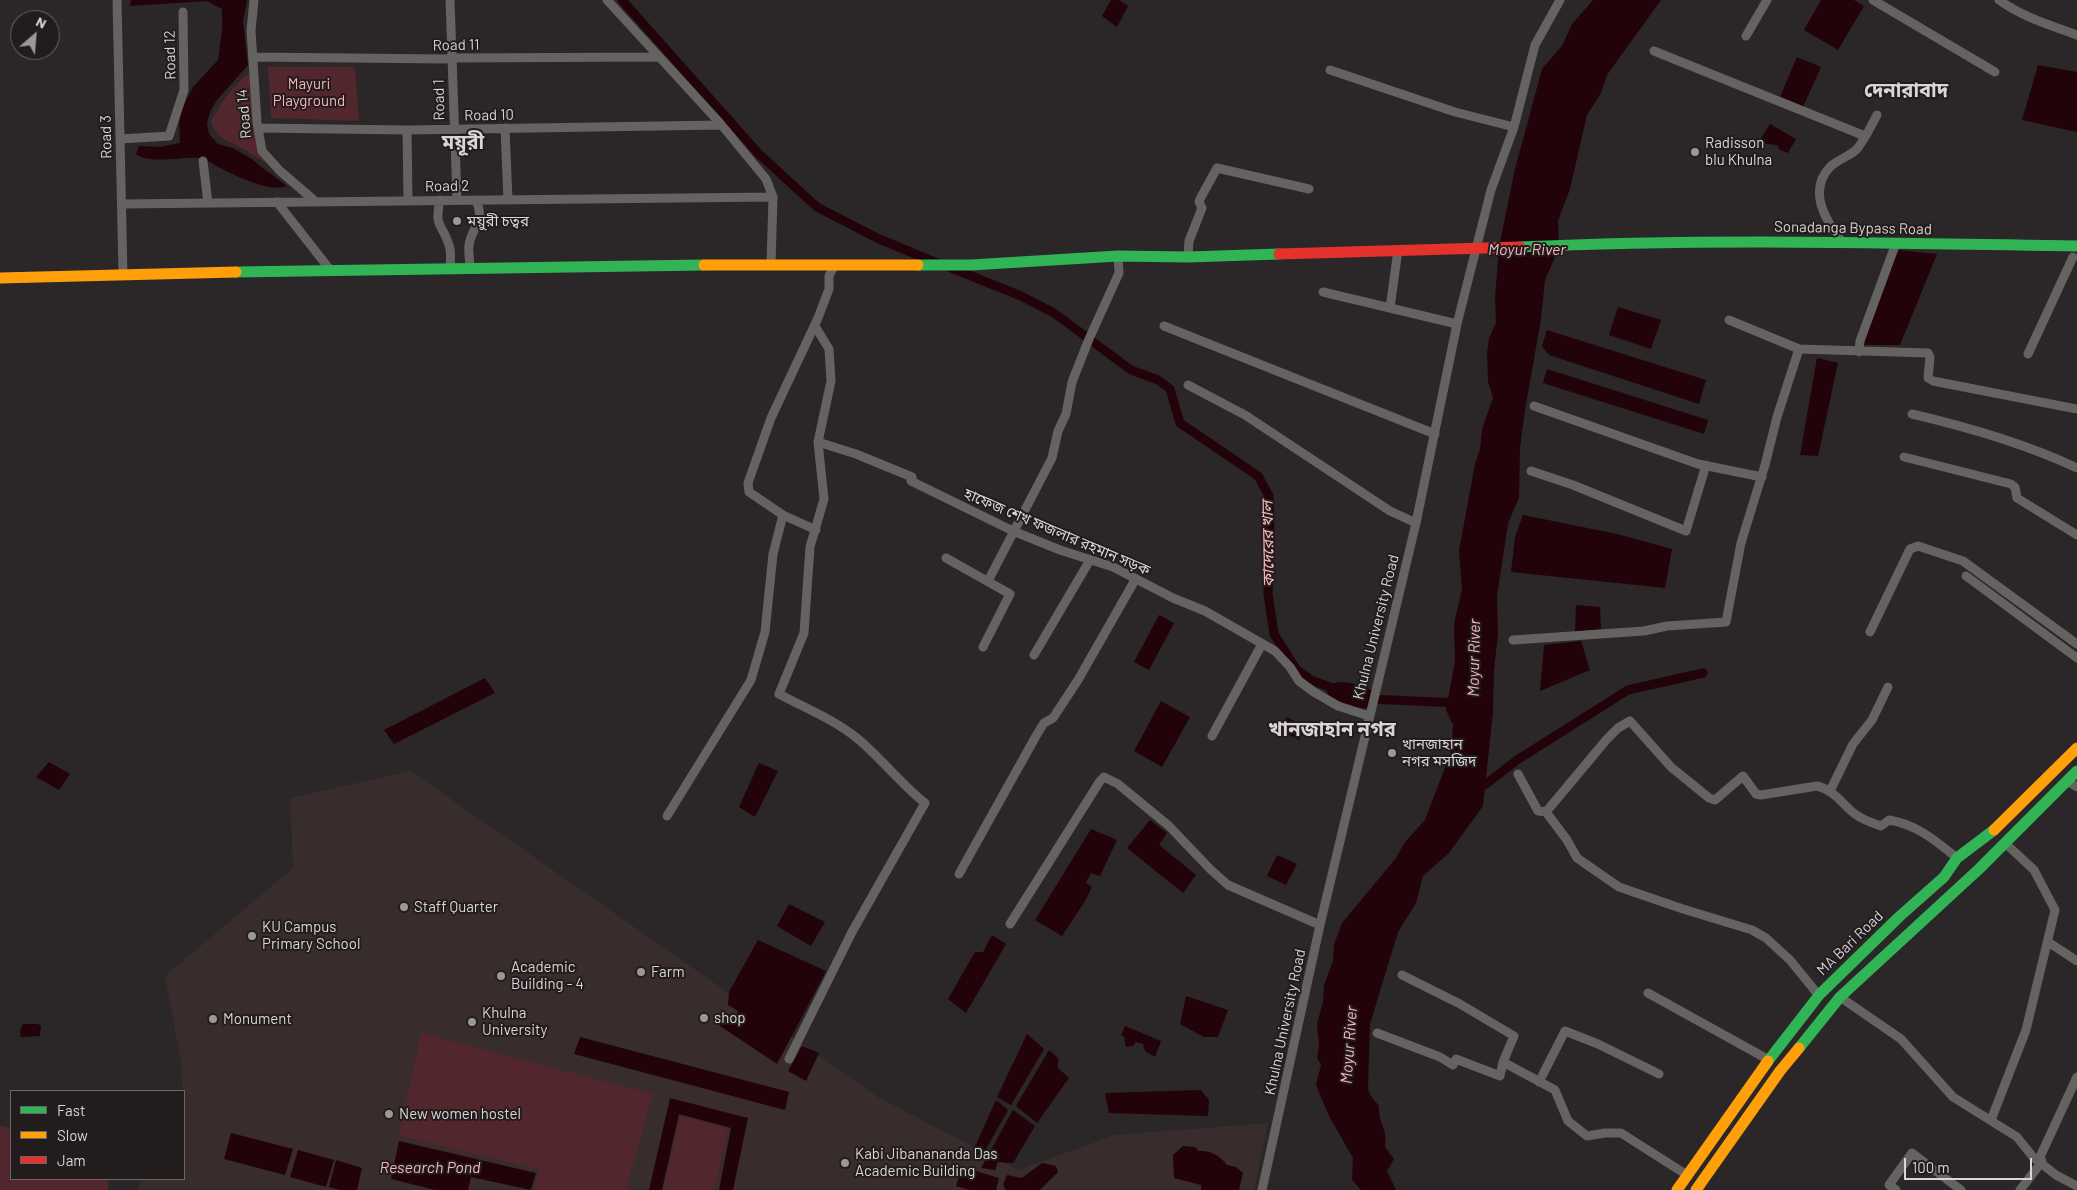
<!DOCTYPE html>
<html>
<head>
<meta charset="utf-8">
<style>
  body { margin:0 }
  #map { position:relative; width:2077px; height:1190px; overflow:hidden; background:#2b2627; font-family:Barlow,sans-serif }
  canvas { display:block }
  .legend { position:absolute; left:10px; top:1090px; width:175px; height:90px; box-sizing:border-box; background:#221c1c; border:1px solid #6b6666; margin:0; padding:6px 9px; list-style:none; font-size:15px; color:#d9d4d5 }
  .legend li { display:flex; align-items:center; gap:10px; height:25px }
  .legend b { width:25px; border:1px solid #6b6666 }
  .north { position:absolute; left:10px; top:10px; width:50px; height:50px; box-sizing:border-box; background:#221c1c; border:1px solid #6b6666; border-radius:50%; rotate:27deg; font-size:14px; font-weight:700; line-height:20px; text-align:center; color:#d9d4d5 }
  .north::after { content:''; display:block; margin:auto; width:18px; height:22px; background:#9c9798; clip-path:polygon(50% 0,100% 100%,50% 72%,0 100%) }
  .scale { position:absolute; left:1904px; top:1158px; width:128px; height:22px; box-sizing:border-box; border:2px solid #d9d4d5; border-top:0; padding-left:6px; font-size:15px; line-height:18px; white-space:nowrap; color:#d9d4d5; -webkit-text-stroke:4px #221c1c; paint-order:stroke }
</style>
</head>
<body>
<div id="map">
<canvas width="2077" height="1190"></canvas>
<ul class="legend">
<li><b style="height:6px;background:#30b455"></b>Fast</li>
<li><b style="height:6px;background:#ff9f0a"></b>Slow</li>
<li><b style="height:6px;background:#e5322d"></b>Jam</li>
</ul>
<div class="north">N</div>
<div class="scale">100 m</div>
</div>
<script>
const ctx = document.querySelector('canvas').getContext('2d');
ctx.lineJoin = 'round';
function paint(path, color) {
  ctx.fillStyle = color;
  ctx.fill(path, 'evenodd');
}
function stroke(path, color, width, dash) {
  ctx.strokeStyle = color;
  ctx.lineWidth = width;
  ctx.lineCap = dash ? 'butt' : 'round';
  ctx.setLineDash(dash || []);
  ctx.stroke(path);
}
function label(font, color, halo, rows, align = 'center') {
  ctx.font = font + ' Barlow,"Noto Sans Bengali",sans-serif';
  ctx.lineWidth = 4;
  ctx.setLineDash([]);
  ctx.textBaseline = 'middle';
  ctx.strokeStyle = halo;
  ctx.fillStyle = color;
  for (const [text, x, y, turn = 0] of rows) {
    ctx.save();
    ctx.translate(x, y);
    ctx.rotate((+turn || 0) * Math.PI / 180);
    ctx.textAlign = isNaN(turn) ? turn : align;
    if (halo) ctx.strokeText(text, 0, 0);
    ctx.fillText(text, 0, 0);
    ctx.restore();
  }
}
const built = new Path2D(`
  M411,771L876,1096L1018,1170L1115,1135L1268,1123L1254,1190H138L142,1179H184L182,1068L165,976L293,868L290,798Z`);
const green = new Path2D(`
  M268,67H355L359,121L271,118Z
  M250,72L253,127L266,163C259,159 252,154 245,150C231,141 217,140 211,122C220,102 233,86 250,72Z
  M421,1033L653,1094L626,1190H534L539,1169L399,1136Z
  M680,1116L728,1128L715,1190H663Z
  M0,1126L11,1128V1179H108V1190H0Z`);
const water = new Path2D(`
  M131,0H247L243,21L248,65L217,100L210,112L207,123L209,134L218,144L233,148L252,159L260,166L287,186C268,193 235,175 218,167C213,164 206,159 200,158C184,156 149,165 136,154L139,146L160,147L180,143L179,114L193,87L218,60L222,30V9L207,1L130,6Z
  M1111,0H1119L1128,6L1117,27L1102,16Z
  M1593,0H1661L1607,75L1601,93L1587,115L1570,189L1558,221L1559,248L1545,280L1541,319L1525,410L1520,447L1519,497L1508,524L1497,596L1498,634L1494,670L1493,712L1483,806L1449,853L1423,876L1416,903L1398,932L1370,1024L1368,1088L1370,1095L1379,1106C1378,1123 1388,1128 1385,1147L1394,1159L1387,1171L1396,1190H1361L1352,1180L1353,1158L1329,1116L1316,1085L1321,1065L1317,1058L1319,1045L1317,1024L1323,1002L1324,985L1333,961L1334,944L1342,923L1396,858L1405,842L1425,820L1451,752L1453,725L1446,710L1455,662L1454,624L1462,589L1459,551L1475,464L1480,449L1482,429L1493,398L1488,382L1487,353L1489,338L1496,323L1495,299L1499,247L1515,169L1542,69L1562,46L1572,24Z
  M1821,0H1854L1864,6L1838,50L1804,30Z
  M1797,57L1821,67L1803,107L1780,97Z
  M2038,65L2077,72V132L2022,120Z
  M1770,124L1796,139L1788,153L1780,150L1777,145L1758,143Z
  M1898,250L1937,254L1900,345H1861Z
  M1618,307L1661,320L1651,349L1609,335Z
  M1547,330L1706,380L1699,404L1549,355L1542,346Z
  M1817,358L1838,363L1818,456L1800,455Z
  M1547,369L1708,420L1704,434L1543,383Z
  M1523,515L1617,534L1672,549L1665,588L1511,572L1515,537Z
  M1576,605L1600,607L1601,629L1575,632Z
  M1159,615L1174,623L1149,670L1134,662Z
  M1581,641L1590,670L1540,691L1544,645Z
  M485,678L495,693L394,744L384,730Z
  M1337,682C1349,682 1363,685 1373,691V695L1368,699L1371,705L1369,708C1360,710 1336,701 1328,696L1327,691L1332,684Z
  M1161,701L1190,717L1162,767L1134,751Z
  M1287,717L1306,727L1299,740L1280,730Z
  M49,762L70,774L59,790L36,777Z
  M759,763L778,771L755,817L739,807Z
  M1150,820L1167,833L1159,845L1196,875L1183,893L1127,848Z
  M1091,829L1117,840L1100,876L1091,873L1086,883L1092,887L1085,901L1062,936L1035,920Z
  M1277,855L1297,864L1286,885L1267,876Z
  M789,904L825,922L811,946L777,926Z
  M992,935L1006,944L966,1013L948,999L975,952H983Z
  M758,940L826,971L777,1064L720,1026L722,1017L734,1022L738,1011L728,1005L729,992Z
  M1186,996L1228,1010L1218,1037H1204L1180,1024Z
  M23,1024H38L41,1026L40,1036L21,1037L20,1030Z
  M1125,1026L1161,1041L1155,1057L1145,1051L1143,1044L1136,1042L1133,1046L1126,1047L1124,1036H1121Z
  M1027,1034L1044,1049L1011,1105L997,1097Z
  M580,1037L789,1092L785,1110L574,1054Z
  M802,1046L819,1053L806,1081L788,1071Z
  M1049,1050L1058,1058V1068L1069,1078L1037,1123L1016,1106Z
  M1201,1090L1209,1100L1208,1116L1109,1113L1105,1093Z
  M670,1098L748,1118L733,1190H719L731,1128L679,1114L662,1190H649Z
  M996,1100L1008,1110L982,1156L973,1151Z
  M1013,1110L1035,1126L1013,1163L998,1162L995,1170L981,1168Z
  M231,1133L293,1149L285,1175L224,1159Z
  M399,1141L536,1173L531,1190L471,1177L468,1190H435L391,1179Z
  M1183,1146L1195,1147L1199,1151C1210,1150 1221,1156 1227,1165L1236,1167L1243,1173L1239,1190H1201V1185L1174,1178L1173,1155Z
  M298,1150L334,1160L326,1187L290,1177Z
  M336,1160L362,1168L357,1190H340L329,1187Z
  M1042,1163L1056,1166L1058,1172L1040,1190H1006L1003,1185L1007,1175L1022,1178Z
  M962,1167L999,1178L996,1190H970L956,1186Z`);
const canal = new Path2D(`
  M622,0L759,154L817,207L877,238L937,263
  M949,267L1021,296L1054,313L1131,370L1158,380L1170,389L1180,423L1258,476L1269,496L1270,534L1268,594L1274,634L1296,669L1311,680L1341,691
  M1368,699L1460,703
  M1477,788L1486,784L1517,760L1628,690L1703,673`);
const street = new Path2D(`
  M117,0L123,274
  M254,0L251,31L257,122L262,151L280,171L315,201
  M450,0L457,199
  M607,0L719,122L766,179L773,197L771,265
  M1873,0L1995,72
  M1999,0C2022,17 2050,25 2077,35
  M1746,36L1767,0
  M1654,51L1865,136
  M253,57L445,59L452,58L659,57
  M1330,70L1455,112L1514,127
  M258,128L407,130L721,125
  M505,128L508,200
  M407,130L408,200
  M120,139L169,136L184,90L183,12
  M203,161L208,203
  M440,200C434,229 442,222 449,245C452,253 450,262 450,269
  M277,202L331,271
  M122,204L773,197
  M1842,242C1825,220 1807,190 1831,166C1839,159 1850,156 1857,149C1865,139 1871,126 1877,115
  M1188,257L1189,241L1202,208L1199,202L1200,199L1217,168L1309,189
  M470,269C470,261 468,252 469,245C472,225 486,224 476,200
  M1323,292L1457,324
  M1390,308L1398,250
  M1729,320L1799,349L1928,353L1930,357L1928,378L1933,381L2077,409
  M1164,326L1435,434
  M1859,352L1860,341L1896,243
  M2028,354L2073,257
  M1188,385L1245,415L1390,511L1416,523
  M1534,406L1698,464L1762,477
  M1912,414C1968,427 2024,443 2077,468
  M818,442L856,454L912,477L911,481L1013,531L1060,550L1113,567L1173,598L1205,611L1275,651L1290,667L1299,681L1314,692L1338,706L1369,716
  M1904,457L2011,484L2015,487L2017,498L2077,535
  M1531,471L1573,485L1686,531L1706,465
  M783,515L816,530
  M946,558L1010,594L983,647
  M1966,576L2077,658
  M988,581L1052,458L1058,431L1066,414L1072,382L1089,339L1119,273L1118,256
  M1870,632L1910,549L1918,546L1963,561L2077,644
  M1513,640L1644,631L1667,626L1726,622L1741,543L1765,465L1777,417L1799,349
  M1034,655L1090,560
  M1212,736L1262,644
  M1518,774L1538,811L1546,812L1567,840L1577,858L1619,887L1683,909L1752,930L1766,938L1790,960L1816,992L1820,994
  M2067,781L2077,787
  M1830,791L1853,744L1872,720L1888,687
  M1546,812L1607,739L1618,728L1630,721L1671,767L1709,798L1715,800L1743,776L1756,794L1761,795L1817,786C1834,790 1842,804 1855,814C1863,820 1872,823 1881,826L1889,820C1916,824 1936,841 1957,858
  M667,816L751,680L765,632L773,554L783,515L749,492L748,483L771,418L818,318L829,289V276L835,264
  M959,874L1036,736L1044,723L1053,718L1078,680L1135,580
  M1010,924L1100,781L1104,777L1118,784L1169,826L1210,869L1228,885L1320,925
  M2048,942L2077,961
  M1402,975L1460,1004L1514,1036L1503,1062
  M1648,993L1769,1060
  M1840,997L1901,1039L1953,1097L2017,1137L2033,1157L2056,1175L2077,1186
  M1377,1033L1440,1057L1453,1065L1456,1059L1500,1076L1503,1062L1555,1090L1568,1121L1587,1136L1605,1133H1621L1687,1175
  M789,1059L852,932L925,803C901,784 882,759 858,739C835,720 805,708 779,694L804,633L810,547L824,499L818,442L831,381L829,349L815,326
  M1539,1082L1565,1031L1598,1044L1659,1074
  M1991,1120L2026,1030L2055,910L2034,870L2005,843
  M2042,1162L2040,1157L2077,1077
  M1262,1190L1320,925L1416,523L1457,324L1476,249L1491,190L1514,127L1535,45L1560,0
  M1896,1190L1889,1185L1912,1153L1961,1190
  M2020,1190L2041,1163`);
const fast = new Path2D(`
  M1520,247C1706,238 1891,243 2077,246
  M918,265H971L1118,256L1188,257L1279,254
  M236,272L704,265
  M1799,1048L1840,997L1979,869L2077,771
  M1768,1061L1820,994L1900,916L1944,877L1957,858L1994,830`);
const slow = new Path2D(`
  M704,265H918
  M0,278L236,272
  M1994,830L2077,748
  M1677,1190L1768,1061
  M1696,1190L1780,1071L1799,1048`);
const jam = new Path2D(`
  M1279,254L1520,247`);
const markers = [
  [1695,152,5,"#9c9798"],
  [457,221,5,"#9c9798"],
  [1392,753,5,"#9c9798"],
  [404,907,5,"#9c9798"],
  [252,936,5,"#9c9798"],
  [641,972,5,"#9c9798"],
  [501,976,5,"#9c9798"],
  [704,1018,5,"#9c9798"],
  [213,1019,5,"#9c9798"],
  [472,1022,5,"#9c9798"],
  [389,1114,5,"#9c9798"],
  [845,1163,5,"#9c9798"]
];
const streetNames = [
  ["Road 11",456,45,-1],
  ["Road 12",170,55,-91],
  ["Road 1",439,100,-91],
  ["Road 14",244,114,-95],
  ["Road 10",489,115,-1],
  ["Road 3",106,137,-91],
  ["Road 2",447,186,-1],
  ["Sonadanga Bypass Road",1853,228,1],
  ["হাফেজ শেখ ফজলার রহমান সড়ক",1057,532,23],
  ["Khulna University Road",1376,627,-76],
  ["MA Bari Road",1850,943,-44],
  ["Khulna University Road",1285,1022,-78]
];
const parkNames = [
  ["Mayuri",309,84],
  ["Playground",309,101]
];
const poiNames = [
  ["Radisson",1705,143],
  ["blu Khulna",1705,160],
  ["ময়ুরী চত্বর",467,221],
  ["খানজাহান",1402,744],
  ["নগর মসজিদ",1402,761],
  ["Staff Quarter",414,907],
  ["KU Campus",262,927],
  ["Primary School",262,944],
  ["Academic",511,967],
  ["Building - 4",511,984],
  ["Farm",651,972],
  ["Khulna",482,1013],
  ["University",482,1030],
  ["shop",714,1018],
  ["Monument",223,1019],
  ["New women hostel",399,1114],
  ["Kabi Jibanananda Das",855,1154],
  ["Academic Building",855,1171]
];
const waterNames = [
  ["Moyur River",1527,250],
  ["কাদেরের খাল",1268,544,-91],
  ["Moyur River",1474,658,-89],
  ["Moyur River",1349,1045,-86],
  ["Research Pond",430,1168]
];
const districtNames = [
  ["দেনারাবাদ",1906,90],
  ["ময়ূরী",463,142],
  ["খানজাহান নগর",1332,729]
];
paint(built, '#392c2d');
paint(green, '#51262d');
paint(water, '#210309');
stroke(canal, '#210309', 9);
stroke(street, '#656262', 9);
stroke(fast, '#30b455', 11);
stroke(slow, '#ff9f0a', 11);
stroke(jam, '#e5322d', 11);
for (const [x, y, r, color] of markers) {
  const dot = new Path2D();
  dot.arc(x, y, r, 0, 2 * Math.PI);
  ctx.fillStyle = color;
  ctx.fill(dot);
  stroke(dot, '#221c1c', 2);
}
label('15px', '#d9d4d5', '#221c1c', streetNames);
label('15px', '#f8b5bc', '#221c1c', parkNames);
label('15px', '#d9d4d5', '#221c1c', poiNames, 'left');
label('italic 16px', '#f9b5bc', '#221c1c', waterNames);
label('bold 20px', '#d9d4d5', '#221c1c', districtNames);
</script>
</body>
</html>
